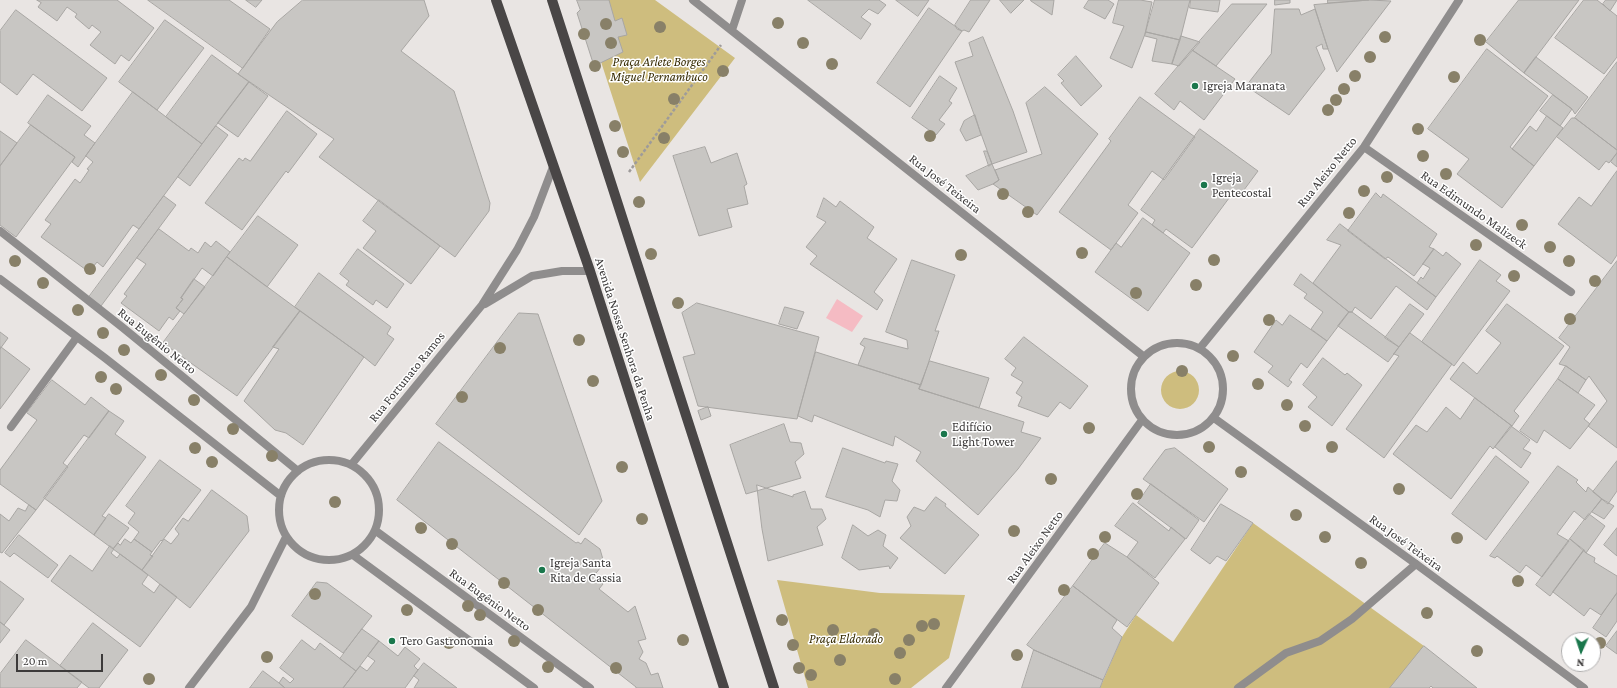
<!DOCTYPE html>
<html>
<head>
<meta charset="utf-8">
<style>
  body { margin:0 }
  #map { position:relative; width:1617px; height:688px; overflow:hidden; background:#e9e5e3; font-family:"Crimson Pro",serif }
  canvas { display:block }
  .north { position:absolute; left:1561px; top:632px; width:40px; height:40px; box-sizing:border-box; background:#fff; border:1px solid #b1b0b0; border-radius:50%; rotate:183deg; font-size:11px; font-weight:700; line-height:16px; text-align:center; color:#3c3a3a }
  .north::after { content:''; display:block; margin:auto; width:14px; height:18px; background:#1a774c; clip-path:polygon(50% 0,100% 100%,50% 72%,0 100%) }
  .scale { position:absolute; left:16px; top:654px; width:87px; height:18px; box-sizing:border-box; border:2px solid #3c3a3a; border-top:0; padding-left:5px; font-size:12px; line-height:14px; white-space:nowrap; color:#3c3a3a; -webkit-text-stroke:3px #fff; paint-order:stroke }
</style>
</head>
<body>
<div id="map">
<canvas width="1617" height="688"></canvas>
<div class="north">N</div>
<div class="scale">20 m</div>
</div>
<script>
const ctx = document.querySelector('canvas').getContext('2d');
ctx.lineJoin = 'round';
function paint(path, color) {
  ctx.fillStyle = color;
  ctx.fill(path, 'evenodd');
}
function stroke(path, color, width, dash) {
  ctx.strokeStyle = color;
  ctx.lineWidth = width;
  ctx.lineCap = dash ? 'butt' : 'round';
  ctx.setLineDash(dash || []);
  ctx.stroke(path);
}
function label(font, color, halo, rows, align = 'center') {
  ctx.font = font + ' "Crimson Pro",serif';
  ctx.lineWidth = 3;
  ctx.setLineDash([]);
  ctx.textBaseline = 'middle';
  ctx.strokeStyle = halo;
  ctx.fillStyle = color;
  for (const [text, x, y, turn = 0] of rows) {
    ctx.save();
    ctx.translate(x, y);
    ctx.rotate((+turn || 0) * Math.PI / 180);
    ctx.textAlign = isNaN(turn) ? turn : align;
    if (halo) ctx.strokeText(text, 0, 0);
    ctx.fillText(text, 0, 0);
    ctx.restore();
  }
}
const green = new Path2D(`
  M581,0H655L735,58L640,182Z
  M1161 390a19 19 0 1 1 38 0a19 19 0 1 1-38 0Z
  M1253,523L1424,646L1390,688H1100L1122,637L1136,615L1173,642Z
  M777,580L880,593L965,595L949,658L911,688H808Z`);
const water = new Path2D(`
  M837,299L863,316L852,332L826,318Z`);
const building = new Path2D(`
  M37,0H117L154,28L129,61L121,55L115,64L90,45L101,32L92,25L89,29L75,17L77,14L67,7L57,21L38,7L41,3Z
  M148,0H229L270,29L243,68Z
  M246,0H262L256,7Z
  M303,0H424L429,16L401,51L454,91L490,203L489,211L455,257L319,157L334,139L238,74L277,22Z
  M577,0H609L615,21L622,18L627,35L618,37L623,52L594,66L577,13L580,10Z
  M808,0H879L886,5L878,14L869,9L861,17L871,24L861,39Z
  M896,0H929L918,16Z
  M971,0H990L969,32L964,30L962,31L957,29L955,25Z
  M1000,0H1024L1011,13Z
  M1031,0H1054L1052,15L1031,1Z
  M1089,0H1108L1114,4L1105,19L1084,8Z
  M1119,0H1140L1152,2L1145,34L1132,68L1110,58L1124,26L1113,23Z
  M1155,0H1190L1180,40L1146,32Z
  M1191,0H1220L1218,12L1190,8Z
  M1275,0H1290V3L1275,5Z
  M1328,0H1369L1328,3Z
  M1369,0L1391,1L1337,72L1328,49L1314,5Z
  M1519,0H1579L1524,73L1486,42Z
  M1584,0H1597L1617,16V57L1604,74L1555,38Z
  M1606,0H1617L1610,11L1603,4Z
  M1232,4H1267L1216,66L1192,50Z
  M929,8L962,31L910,107L877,83Z
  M1275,9H1299L1301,15L1315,9L1328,49H1323L1322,44L1316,47L1325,69L1289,115L1246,86L1271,54Z
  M16,10L107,78L82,111L33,74L17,95L0,82V31Z
  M165,20L204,48L157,110L119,82Z
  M1146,32L1180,40L1172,64L1152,61L1157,39L1145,36Z
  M1181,36L1200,42L1179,66L1172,64Z
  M983,37L1013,111L1027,152L992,164L955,62L973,56L969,43Z
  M1487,49L1548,96L1510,147L1534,166L1502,208L1457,174L1469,159L1428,129Z
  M1192,50L1235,79L1204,120L1180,101L1174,110L1155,94Z
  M212,55L249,82L202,144L166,117Z
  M1076,56L1102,86L1081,106L1061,83L1064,81L1058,75Z
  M1536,57L1588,97L1575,114L1572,109L1524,73Z
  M1617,62V150L1575,118Z
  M940,76L957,88L949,101L952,103L939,120L945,124L936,135L912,118Z
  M249,82L268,96L238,137L218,123Z
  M1045,87L1098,134L1037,215L993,184L999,180L995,170L1042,154L1026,103Z
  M133,92L202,144L139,229L133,225L103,267L97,262L89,272L41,237L51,224L45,220L75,179L80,183L89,170L87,169L93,162L86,156Z
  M48,95L91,126L84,135L95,143L78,167L72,162L75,157L28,123Z
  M1553,95L1572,109L1560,126L1540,111Z
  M1140,97L1195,137L1164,180L1152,171L1128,205L1138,213L1111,250L1059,212L1111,141L1109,139Z
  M287,111L317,134L288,173L286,171L242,230L205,203L239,158L243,161L245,158L250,161Z
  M975,115L981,135L966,141L960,130L964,121Z
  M1547,116L1563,128L1534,166L1512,149L1530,126L1536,131Z
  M1572,118H1575L1617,150V153L1609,163L1606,161L1599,170L1557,137Z
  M31,125L75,157L16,237L0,225V166Z
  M216,126L228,135L190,186L178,177Z
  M1200,129L1258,171L1241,194L1235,190L1192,248L1166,229L1163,233L1152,225L1155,220L1141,210Z
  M0,131L17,143L0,166Z
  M705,147L711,163L737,153L747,184L744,186L748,204L727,209L732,227L699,236L673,156Z
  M984,151H987L992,164L989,166Z
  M1617,153V167L1611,162Z
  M992,164L999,180L993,184L978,190L966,176Z
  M1617,171V255L1611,264L1558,224L1579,197L1591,206Z
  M1376,193L1381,198L1383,194L1437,234L1429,247L1434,249L1414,276L1388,257L1385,259L1348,231Z
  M164,196L176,205L101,306L89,297Z
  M824,198L836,207L840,201L874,227L867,238L897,259L874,292L883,300L877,310L810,264L817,256L806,247L826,222L817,217Z
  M379,200L440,246L411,284L363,248L376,231L363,221Z
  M258,216L298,245L267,287L227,257Z
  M1143,218L1190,253L1148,311L1095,272L1116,243L1121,247Z
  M1340,224L1436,297L1427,310L1396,286L1371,319L1355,307L1352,312H1349L1313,283L1341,245L1327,240Z
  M159,229L189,251L191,248L198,253L205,242L211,247L216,241L230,252L213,276L202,268L181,298L183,299L176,308L180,311L173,320L169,317L159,331L121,303L127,296L124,294L146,264L137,258Z
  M358,249L404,284L387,308L376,300L373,305L346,285L349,281L340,274Z
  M1434,249L1443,256L1446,252L1461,264L1436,297L1417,283L1421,277L1423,279L1430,268L1423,264Z
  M227,257L300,311L237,396L163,343Z
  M912,260L955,275L935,331H939L921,385L858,365L865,347L860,344L864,338L908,349L907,340L886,332Z
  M1480,260L1501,275L1496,281L1510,291L1454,366L1422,342Z
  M1617,261V448L1588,426L1607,401L1589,376L1586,380L1566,366L1559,364L1570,347L1559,338Z
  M319,273L391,327L387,334L394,339L375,366L364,357L295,307Z
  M1301,274L1349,312L1327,341L1311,329L1323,312L1304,298L1307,294L1294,285Z
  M194,279L205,287L184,314L176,308L183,299L181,298Z
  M697,303L819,337L797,419L698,406L683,357L695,354L682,313Z
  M1410,304L1424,314L1399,347L1385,338Z
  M1507,304L1564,346L1514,411L1519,416L1512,426L1450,379L1463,362L1477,374L1501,343L1486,331Z
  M785,307L804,312L797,329L779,324Z
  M300,311L364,357L303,445L286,433L275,430L244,401L279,349L273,347Z
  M1349,312H1352L1399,347L1388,362L1338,326Z
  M519,313L538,314L602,501L579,535L436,424Z
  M1290,315L1327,341L1307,368L1301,363L1289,380L1292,382L1288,387L1268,372L1273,366L1254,352L1276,320L1282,325Z
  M0,332L8,338L0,349Z
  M1410,333L1452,364L1384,458L1346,429L1399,356L1394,354Z
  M1024,337L1088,386L1070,409L1060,402L1048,417L1018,406L1022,397L1016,393L1023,382L1011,375L1016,368L1005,359Z
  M1,347L30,369L0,409V349Z
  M816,352L921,385L919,389L1024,422L1021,432L1041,438L1018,469L978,515L916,461L921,452L895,436L893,446L814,415L812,422L798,416Z
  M1323,358L1345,375L1347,373L1362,385L1332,426L1308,407L1317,397L1303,385Z
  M930,361L989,378L979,408L919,389Z
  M1566,366L1586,380L1578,393L1558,379Z
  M1558,379L1595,405L1584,419L1590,424L1570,449L1544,430L1537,443L1520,431Z
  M52,380L85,405L91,397L109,411L89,438L84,435L63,463L68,467L36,510L0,484V470L37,420L27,413Z
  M1475,398L1512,426L1493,449L1490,446L1451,499L1393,454L1416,425L1427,432L1446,407L1460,419Z
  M708,407L711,416L701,420L698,411Z
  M109,411L124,421L115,434L146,457L102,516L106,518L94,535L44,498Z
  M784,424L790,442L801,443L804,454L795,462L801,478L746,494L730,445Z
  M1511,426L1530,440L1523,449L1531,453L1521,468L1495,447Z
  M439,442L576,543L578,542L581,544L585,538L600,549L604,563L593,577L603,584L599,589L628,612L635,606L646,639L638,641L643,652L639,659L646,663L651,675L658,673L663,688H636V687L397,500Z
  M843,448L885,463L886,461L898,464L892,481L900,490L897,501L885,500L880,517L868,510L826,497Z
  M1175,448L1228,489L1204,522L1143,479L1165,450Z
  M1496,456L1529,482L1486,540L1452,514Z
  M160,460L201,490L162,541L161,540L152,552L134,539L139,532L128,523L135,513L126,506Z
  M1617,461V491L1608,504L1593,492Z
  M1558,466L1578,480L1576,482L1586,492L1588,487L1602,499L1585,520L1574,511L1557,534L1569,541L1542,577L1526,565L1520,573L1497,556L1495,558L1490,556Z
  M1151,484L1199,520L1186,539L1138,503Z
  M757,485L793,497V495L805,491L811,509H822L826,519L817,527L823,545L768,561L762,529Z
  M212,490L247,516L249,531L190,608L142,570L164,539L171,544L179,534L175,529L183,518L188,521Z
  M936,497L946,504L945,506L979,535L945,574L900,538L911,526L907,517L914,507L924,511Z
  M1602,499L1614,506L1604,519L1592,512Z
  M1133,503L1169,531L1171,527L1185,539L1155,578L1127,557L1138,542L1115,526Z
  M1221,504L1253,523L1226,561L1217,556L1210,564L1191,550Z
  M29,505L36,510L2,553L0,552V514L9,521L18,508L25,511Z
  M109,514L129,528L113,549L94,535Z
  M1589,514L1605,526L1586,553L1570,539Z
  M853,525L868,536L878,530L886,535L883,546L898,558L890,569L889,566L859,570L842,558Z
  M1617,528V556L1604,545Z
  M19,535L58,565L48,578L14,553L10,557L5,553Z
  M125,539L131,543L134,539L152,552L150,555L153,556L142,570L113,549L118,543L120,545Z
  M1570,539L1584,550L1550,596L1536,585Z
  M1105,543L1127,557L1159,583L1127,627L1073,586Z
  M110,546L114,549L111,553L117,558L120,554L148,575L142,584L154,593L160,584L177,597L140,647L51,581L70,555L92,571Z
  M1584,550L1586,553L1595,558L1594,562L1617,576V593L1601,615L1590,608L1584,616L1553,592Z
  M0,581L24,599L4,625L0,622Z
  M317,582L327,583L372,616L343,653L292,616Z
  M1073,586L1117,620L1112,628L1122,637L1103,680L1034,650L1027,645Z
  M1617,593V621L1606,637L1593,628Z
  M0,622L10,630L0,643Z
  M93,623L128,650L99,688H89L60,666Z
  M362,629L379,641L356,671L340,659Z
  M1617,631V654L1606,646Z
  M26,640L82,682L77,688H0V674Z
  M302,640L315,650L320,643L356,671L343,688H285L279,683L283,677L290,683L294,679L280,668Z
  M379,641L398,656L405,647L420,659L414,666L418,670L405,688H343L360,666L367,671L375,661L368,656Z
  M1424,646L1477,688H1433L1431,686L1429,688H1390Z
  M1034,650L1103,680L1100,688H1022Z
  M424,663L457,688H414L419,680L414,676Z
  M263,671L279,683L285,688H250Z`);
const path = new Path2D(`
  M629,172L721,45`);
const lane = new Path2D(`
  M1238,688L1286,653L1320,641L1352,619L1416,564`);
const street = new Path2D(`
  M693,0L1143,356
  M732,30L742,0
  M1364,147L1571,292
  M0,231L122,327L298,471
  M0,279L105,358L281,496
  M485,304L532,276L562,271H590
  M1131 389a46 46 0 1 1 92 0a46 46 0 1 1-92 0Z
  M1200,348L1364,147L1459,0
  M1214,418L1416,564L1584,688
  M11,427L77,337
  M279 510a50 50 0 1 1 100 0a50 50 0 1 1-100 0Z
  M351,465L482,305L517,250L534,217L553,167
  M376,531L590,688
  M353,555L534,688
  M189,688L251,607L286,537
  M946,688L1142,420`);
const primary = new Path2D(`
  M496,0L590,271L724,688
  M552,0L774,688`);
const trees = [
  [778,23],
  [606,24],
  [660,27],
  [584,34],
  [1385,37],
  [1480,40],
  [611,43],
  [803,43],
  [1370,57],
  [832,64],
  [595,66],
  [723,71],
  [1355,76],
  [1454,77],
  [1344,89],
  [674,99],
  [1336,100],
  [1328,110],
  [615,126],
  [1418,129],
  [930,136],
  [664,138],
  [623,152],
  [1423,156],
  [1446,174],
  [1387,177],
  [1364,191],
  [1003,194],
  [639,202],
  [1028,212],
  [1349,213],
  [1522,225],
  [1476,245],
  [1550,247],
  [1082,253],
  [651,254],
  [961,255],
  [1214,260],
  [15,261],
  [1569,261],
  [90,269],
  [1514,276],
  [1595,281],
  [43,283],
  [1196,285],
  [1136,293],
  [678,303],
  [78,310],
  [1570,319],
  [1269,320],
  [103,333],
  [579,340],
  [500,348],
  [124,350],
  [1233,356],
  [1182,371],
  [161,375],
  [101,377],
  [593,381],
  [1258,384],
  [116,389],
  [462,397],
  [194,400],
  [1287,405],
  [1305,426],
  [1089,428],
  [233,429],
  [1209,447],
  [1332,447],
  [195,448],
  [272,456],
  [212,462],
  [622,467],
  [1241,472],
  [1051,479],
  [1399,489],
  [1137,494],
  [335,502],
  [1296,515],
  [642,519],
  [421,528],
  [1014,531],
  [1105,537],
  [1325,537],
  [1457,538],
  [452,544],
  [1093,554],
  [1361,563],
  [1518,581],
  [504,583],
  [1064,590],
  [315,594],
  [468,606],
  [407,610],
  [538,610],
  [1427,613],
  [480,615],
  [782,620],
  [934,624],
  [922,626],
  [833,630],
  [874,634],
  [683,640],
  [909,640],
  [514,641],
  [449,643],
  [1600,643],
  [793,645],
  [1477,651],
  [900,653],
  [1017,655],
  [267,657],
  [840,660],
  [548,667],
  [616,668],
  [799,668],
  [811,675],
  [149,679],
  [895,679]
];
const markers = [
  [1195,86,4,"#1a774c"],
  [1204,185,4,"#1a774c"],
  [944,434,4,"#1a774c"],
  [542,570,4,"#1a774c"],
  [392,641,4,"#1a774c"]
];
const parkNames = [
  ["Praça Arlete Borges",659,62],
  ["Miguel Pernambuco",659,77],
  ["Praça Eldorado",846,639]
];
const poiNames = [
  ["Igreja Maranata",1203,86],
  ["Igreja",1212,178],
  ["Pentecostal",1212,193],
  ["Edifício",952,427],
  ["Light Tower",952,442],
  ["Igreja Santa",550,563],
  ["Rita de Cassia",550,578],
  ["Tero Gastronomia",400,641]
];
const streetNames = [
  ["Rua Aleixo Netto",1327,172,-51],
  ["Rua José Teixeira",945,184,38],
  ["Rua Edimundo Malizeck",1474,210,35],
  ["Avenida Nossa Senhora da Penha",625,339,72],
  ["Rua Eugênio Netto",157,341,39],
  ["Rua Fortunato Ramos",407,377,-51],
  ["Rua José Teixeira",1406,543,36],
  ["Rua Aleixo Netto",1035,547,-54],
  ["Rua Eugênio Netto",490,600,36]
];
paint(green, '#cebd7e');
paint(water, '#f5bbc3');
paint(building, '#c8c6c3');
stroke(building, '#a8a6a3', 1);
stroke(path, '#9e9b9a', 2.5, [3, 2]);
stroke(lane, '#8f8d8d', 8);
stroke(street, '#8f8d8d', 8);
stroke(primary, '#494646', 10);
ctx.fillStyle = '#888068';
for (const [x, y] of trees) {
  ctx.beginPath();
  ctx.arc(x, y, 6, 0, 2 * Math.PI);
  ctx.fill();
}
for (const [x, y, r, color] of markers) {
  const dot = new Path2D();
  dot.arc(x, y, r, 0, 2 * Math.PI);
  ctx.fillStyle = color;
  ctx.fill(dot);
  stroke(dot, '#fff', 1.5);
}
label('italic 13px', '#382d04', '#fff', parkNames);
label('13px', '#3c3a3a', '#fff', poiNames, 'left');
label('13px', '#3c3a3a', '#fff', streetNames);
</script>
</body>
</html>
